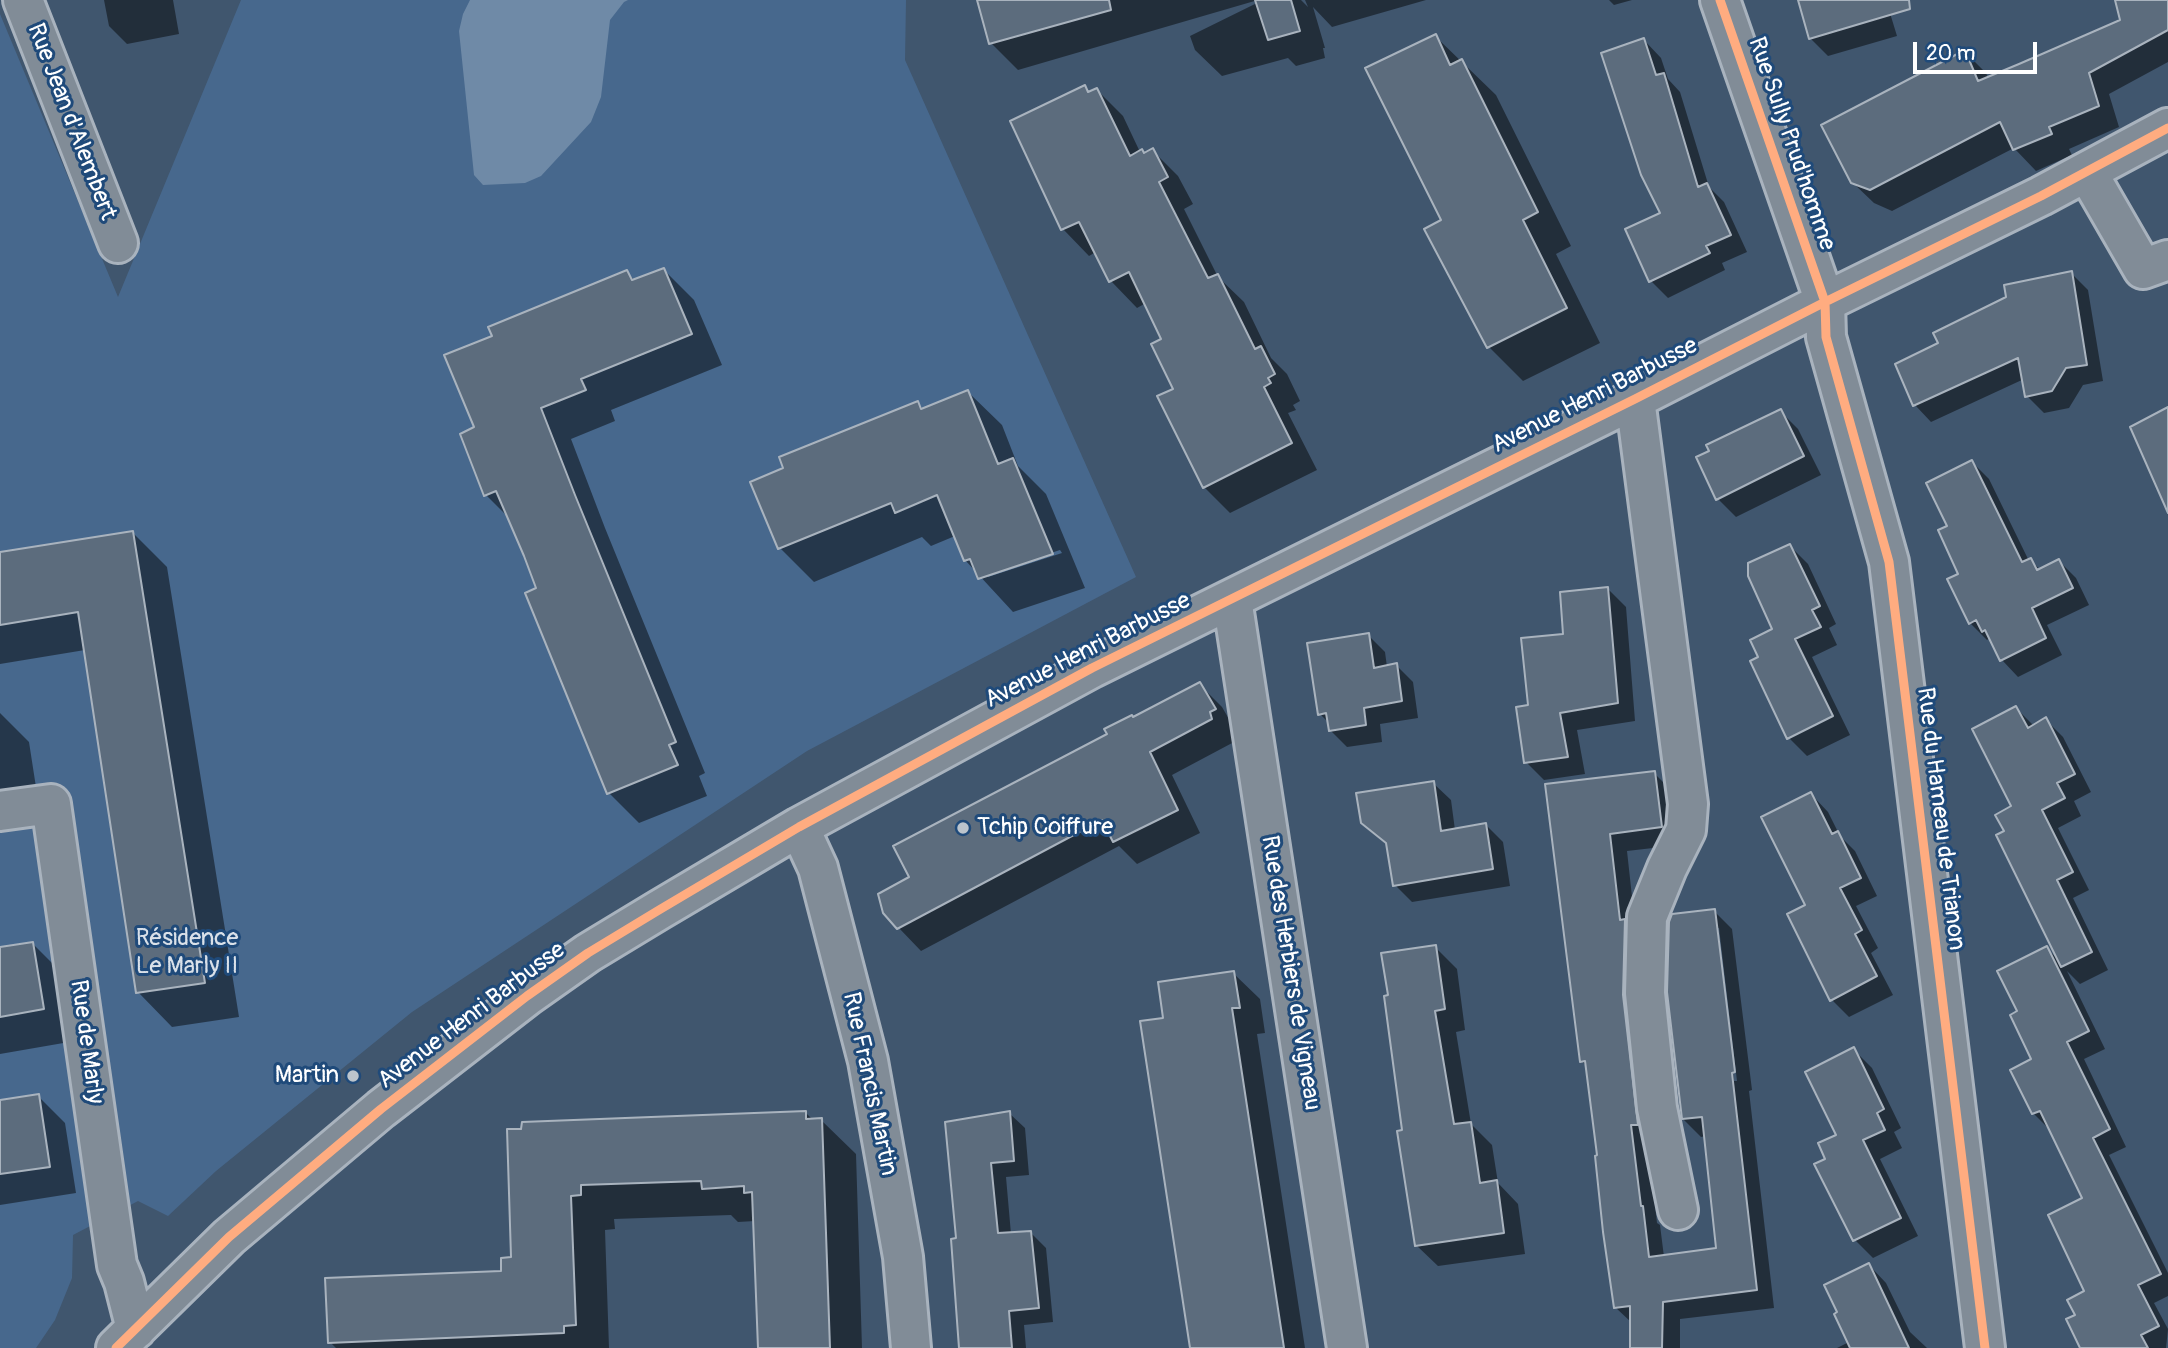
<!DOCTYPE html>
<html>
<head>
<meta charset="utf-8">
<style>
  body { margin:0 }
  #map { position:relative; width:2168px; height:1348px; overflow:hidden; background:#40566e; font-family:Pangolin,sans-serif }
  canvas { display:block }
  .scale { position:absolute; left:1913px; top:42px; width:124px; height:32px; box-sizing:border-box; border:4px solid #fff; border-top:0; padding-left:9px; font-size:21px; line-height:24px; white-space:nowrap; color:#fff; -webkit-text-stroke:5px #1f4a7a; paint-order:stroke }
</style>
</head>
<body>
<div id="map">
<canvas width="2168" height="1348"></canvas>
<div class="scale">20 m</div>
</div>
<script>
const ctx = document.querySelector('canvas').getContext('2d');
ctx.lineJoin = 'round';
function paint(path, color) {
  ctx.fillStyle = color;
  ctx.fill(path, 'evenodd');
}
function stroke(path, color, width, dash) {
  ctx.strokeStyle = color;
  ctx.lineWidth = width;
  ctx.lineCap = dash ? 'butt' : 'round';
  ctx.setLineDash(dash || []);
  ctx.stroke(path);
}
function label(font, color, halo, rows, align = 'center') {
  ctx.font = font + ' Pangolin,sans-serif';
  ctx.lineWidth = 6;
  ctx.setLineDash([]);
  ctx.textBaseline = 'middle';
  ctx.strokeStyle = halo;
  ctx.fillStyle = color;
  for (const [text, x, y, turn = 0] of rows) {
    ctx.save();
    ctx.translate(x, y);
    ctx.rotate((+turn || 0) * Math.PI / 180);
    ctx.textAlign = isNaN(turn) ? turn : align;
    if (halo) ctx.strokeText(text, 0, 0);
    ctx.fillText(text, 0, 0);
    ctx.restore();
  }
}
const green = new Path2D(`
  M241,0H906L905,60L1136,577L807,751L412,1012L216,1171L168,1216L138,1201L73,1235L72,1278L55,1320L36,1348H0V14L118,297Z`);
const water = new Path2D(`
  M470,0H628L624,2L610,20L601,97L591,122L541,176L525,183L483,185L474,175L459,31L463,14Z`);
const shadow = new Path2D(`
  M104,0H173L179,34L127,44L109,26Z
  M979,0H1301L1308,7L1305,0H1426L1332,27L1313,7L1325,48H1323L1325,58L1296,66L1288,58L1222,76L1195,50L1190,36L1259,2L1258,0L1018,70L991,43Z
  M1609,0H1632L1614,5Z
  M1800,0H1886L1897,36L1828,56L1810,38Z
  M2116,0H2168V62L2109,94L2119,127L2069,149L2072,155L2036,171L2014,148L1892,211L1874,203L1852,182L1965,52L1986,73L1988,78L2122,21Z
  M1435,36L1496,95L1571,246L1556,254L1600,343L1523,381L1488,346L1444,221Z
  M1644,40L1661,58L1668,79L1680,92L1709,187L1724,202L1747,252L1722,263L1725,270L1668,298L1651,281L1628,230L1663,214Z
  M1084,87L1091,93L1097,90L1123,116L1140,152L1145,154L1152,150L1178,176L1193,204L1184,209L1218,277L1244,302L1271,358L1287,374L1300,401L1293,405L1296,410L1288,413L1317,470L1230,513L1204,487L1175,389L1163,340L1146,303L1137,308L1111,281L1096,252L1089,256L1063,229L1013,122Z
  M664,270L694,300L722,365L611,410L615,421L571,439L605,528L705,773L699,776L707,796L639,823L609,793L539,589L509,518L486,495L476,428L494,337L627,272L635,281Z
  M2071,273L2088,290L2103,381L2083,385L2069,408L2044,413L2027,396L2024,379L1931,422L1915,405L1940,343Z
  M968,392L1002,425L1018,466L1046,494L1085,588L1013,612L965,560L955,536L931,546L922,537L814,582L780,548L917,403L924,410ZM1060,550L1062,553L988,577V574Z
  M1780,411L1798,429L1821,475L1736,517L1718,499Z
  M1972,462L1989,479L2029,561L2031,560L2041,571L2059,561L2076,578L2089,605L2047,625L2062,655L2018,677L2002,660L1990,638L1987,640L1970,623L1949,526Z
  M132,532L167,567L239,1017L172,1027L138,992L85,650L0,664V554Z
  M1790,546L1808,564L1836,624L1829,628L1837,645L1812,657L1850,735L1807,756L1789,738L1752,662L1760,658L1775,630Z
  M1608,589L1626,607L1635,721L1577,730L1585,774L1544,780L1526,762L1530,706L1565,636Z
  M1368,635L1385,652L1387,667L1396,665L1413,682L1418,718L1380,724L1382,742L1347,747L1330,730L1329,723L1320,714Z
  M1199,684L1222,707L1237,733L1232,736L1234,742L1172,775L1200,833L1137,864L1119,846L921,951L898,927L912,877L1109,735L1134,719Z
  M2016,708L2034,726L2046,720L2063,737L2091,792L2074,801L2081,816L2058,828L2089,890L2073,898L2108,970L2080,984L2067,971L2105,1049L2084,1059L2126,1147L2109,1155L2168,1273V1296L2154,1303L2168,1329L2166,1348H2082L2077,1316L2087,1292L2084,1199L2051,1131L2033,1113L2034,1060L2019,1012L2047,948L2059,961L2006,832L2014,807Z
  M0,713L29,742L40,813L0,820Z
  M1654,773L1672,791L1679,845L1627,851L1636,933L1648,1143L1657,1223L1660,1225L1664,1257L1718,1250L1706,1136L1701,1137L1683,1119L1714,911L1732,929L1752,1090L1749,1091L1774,1308L1680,1319V1348H1631L1632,1323L1615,1307L1587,1067L1582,1061L1547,786ZM1715,928H1719L1737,1081H1734Z
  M1433,783L1451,800L1455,830L1486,825L1503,842L1510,886L1412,902L1395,885L1388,846L1363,822Z
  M1811,794L1828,812L1840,836L1855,851L1877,896L1856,906L1878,948L1871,953L1893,995L1849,1017L1832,1000L1807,906Z
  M32,943L65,976L75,1041L0,1054V949Z
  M1435,947L1457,969L1465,1030L1456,1032L1471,1124L1492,1145L1498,1183L1518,1204L1525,1254L1438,1266L1416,1245L1390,997Z
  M1233,973L1260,999L1265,1033L1257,1034L1305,1348H1192L1165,1019Z
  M1854,1050L1872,1068L1901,1128L1894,1132L1902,1148L1880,1159L1918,1236L1873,1258L1855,1240L1817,1165L1827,1160L1838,1136Z
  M38,1096L65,1123L76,1193L0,1205V1102Z
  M806,1113L813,1120H821L856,1154L862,1348H760L755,1221L738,1222L731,1215L614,1219L615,1229L605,1230L609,1348H336L330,1342L503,1272L513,1259L508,1131Z
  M1009,1113L1025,1128L1029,1175L1006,1177L1011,1234L1031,1233L1046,1248L1053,1322L1024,1325L1026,1348H968L958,1240Z
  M1869,1265L1886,1283L1910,1332L1927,1348H1837L1849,1342Z`);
const building = new Path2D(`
  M977,0H1109L1111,10L989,44Z
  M1255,0H1291L1300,31L1268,40Z
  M1798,0H1909L1910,9L1809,39Z
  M2115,0H2168V30L2089,73L2099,106L2049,127L2052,134L2013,150L2000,122L1870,190L1851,183L1821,125L1965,50L1978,81L2019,64L2120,20Z
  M1436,34L1450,65L1462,59L1538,212L1523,220L1567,308L1487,348L1424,229L1441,220L1365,68Z
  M1644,38L1656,75L1664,73L1698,187L1707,183L1731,235L1706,246L1710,253L1649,282L1625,229L1660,213L1641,175L1601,53Z
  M1085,85L1088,92L1097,88L1130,156L1142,149L1144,153L1153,148L1168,177L1159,182L1208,278L1218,274L1255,349L1261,346L1275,374L1268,378L1271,383L1264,387L1292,443L1203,488L1157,396L1173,389L1151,344L1161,339L1129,272L1109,282L1079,222L1061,230L1010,121Z
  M664,268L692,334L581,379L586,390L541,408L575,495L676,742L669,745L678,765L607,794L525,593L536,588L524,556L496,491L484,496L460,434L474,427L444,355L492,336L488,327L627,270L632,280Z
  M2072,271L2087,365L2066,368L2052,391L2025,397L2018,358L1913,406L1895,364L1938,343L1933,333L2006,297L2004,285Z
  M968,390L998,464L1013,458L1053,554L978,579L970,559L964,561L937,495L895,513L891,503L778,549L750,482L783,468L779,457L918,401L921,409Z
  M2168,407V513L2130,427Z
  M1781,409L1804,456L1716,500L1696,457L1709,451L1706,445Z
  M1972,460L2022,562L2031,558L2037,570L2059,559L2073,588L2032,608L2046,638L2000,661L1985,630L1982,632L1976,620L1969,624L1947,579L1958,574L1938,530L1947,526L1926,483Z
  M133,531L205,983L136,993L78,612L0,625V552Z
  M1790,544L1820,606L1812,610L1821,627L1795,639L1833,716L1787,739L1750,661L1758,657L1750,640L1772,629L1748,576V563Z
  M1608,587L1618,703L1560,713L1568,757L1524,763L1516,707L1528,705L1521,638L1563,634L1560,592Z
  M1369,633L1374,668L1397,663L1402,701L1364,708L1366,725L1329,731L1326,713L1318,715L1307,643Z
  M1200,682L1216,709L1210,712L1212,719L1150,752L1178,810L1113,842L1102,820L897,929L883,913L878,894L909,877L893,846L1107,734L1104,729L1132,715L1133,717Z
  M2016,706L2028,728L2046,717L2075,774L2057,783L2065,798L2042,810L2073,872L2057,880L2092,952L2061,967L1996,835L2004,831L1995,815L2011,806L1972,729Z
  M1655,771L1662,827L1610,834L1620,920L1625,919L1623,995L1638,1125H1631L1641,1206H1643L1649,1257L1716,1248L1702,1117L1682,1119L1667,992L1669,922L1672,914L1715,909L1735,1072L1732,1073L1757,1290L1663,1302L1662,1348H1630V1306L1614,1308L1603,1232L1595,1156L1597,1155L1585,1061L1580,1062L1545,784Z
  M1434,781L1441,831L1486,823L1493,869L1393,886L1386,843L1361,823L1356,793Z
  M1811,792L1832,834L1838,831L1861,878L1840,888L1862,930L1855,934L1877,976L1830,1001L1787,914L1805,905L1761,817Z
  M33,942L44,1009L0,1017V947Z
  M1436,945L1445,1009L1435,1011L1454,1124L1471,1122L1480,1183L1497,1180L1504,1233L1415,1246L1397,1131L1402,1130L1384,996L1388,995L1381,953Z
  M2047,946L2089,1031L2067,1042L2110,1129L2093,1138L2161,1274L2138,1285L2159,1326L2141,1335L2148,1348H2080L2066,1319L2075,1315L2067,1300L2084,1291L2048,1215L2082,1198L2040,1111L2032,1114L2010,1070L2031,1059L2010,1015L2017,1011L1997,971Z
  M1234,971L1240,1008H1232L1284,1348H1190L1140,1021L1163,1018L1158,982Z
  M1854,1047L1884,1109L1877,1113L1885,1130L1863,1140L1901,1218L1853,1241L1814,1164L1825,1159L1818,1143L1836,1135L1805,1072Z
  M39,1094L50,1167L0,1174V1100Z
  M806,1111V1119L822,1118L830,1348H758L752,1192L744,1193V1186L702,1189L701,1181L581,1185V1195L571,1196L576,1325L564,1326V1333L328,1343L325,1278L501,1271V1258L511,1257L507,1129H521L522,1122Z
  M1010,1111L1014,1161L991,1163L998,1233L1031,1231L1039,1308L1009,1311L1012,1348H959L951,1239L956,1238L945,1122Z
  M1869,1263L1909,1348H1850L1834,1314L1837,1312L1824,1285Z`);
const minor = new Path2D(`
  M23,0L118,243
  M1720,0L1825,302L1826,337L1889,562L1985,1348
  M2087,172L2143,269L2168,260
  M1635,399L1688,804L1686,830L1667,868L1647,917L1645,993L1657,1108L1678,1210
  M1232,599L1347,1348
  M0,811L51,804L117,1265L124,1282L136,1329
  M799,827L818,868L868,1061L903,1257L911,1348
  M116,1348L229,1237L381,1109L527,996L588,953L659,910L799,827L1092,668L1635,399L1825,302L2041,196L2168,128`);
const cycleway = new Path2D(`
  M1720,0L1825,302L1826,337L1889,562L1985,1348
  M116,1348L229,1237L381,1109L527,996L588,953L659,910L799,827L1092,668L1635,399L1825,302L2041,196L2168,128`);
const markers = [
  [963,828,7,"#bcc4cc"],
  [353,1076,7,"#bcc4cc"]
];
const streetNames = [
  ["Rue Jean d'Alembert",71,122,69],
  ["Rue Sully Prud'homme",1791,144,71],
  ["Avenue Henri Barbusse",1595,396,-27],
  ["Avenue Henri Barbusse",1088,651,-27],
  ["Rue du Hameau de Trianon",1940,819,83],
  ["Rue des Herbiers de Vigneau",1290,973,81],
  ["Avenue Henri Barbusse",472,1016,-37],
  ["Rue de Marly",86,1042,82],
  ["Rue Francis Martin",869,1084,78]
];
const poiNames = [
  ["Tchip Coiffure",977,828],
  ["Martin",339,1076,"right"]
];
const parkNames = [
  ["Résidence",187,939],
  ["Le Marly II",187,967]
];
paint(green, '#47688d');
paint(water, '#6f8aa7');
paint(shadow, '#0007');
paint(building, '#5c6c7d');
stroke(building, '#a9b3be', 2);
stroke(minor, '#a9b3be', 44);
stroke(minor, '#818c97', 38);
stroke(cycleway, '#ffac80', 9);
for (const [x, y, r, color] of markers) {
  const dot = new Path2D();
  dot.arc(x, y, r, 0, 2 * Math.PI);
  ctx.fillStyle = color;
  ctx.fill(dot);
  stroke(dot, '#1f4a7a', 2.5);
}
label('24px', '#fff', '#1f4a7a', streetNames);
label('24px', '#fff', '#1f4a7a', poiNames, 'left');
label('24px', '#dae1e9', '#1f4a7a', parkNames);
</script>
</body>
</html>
